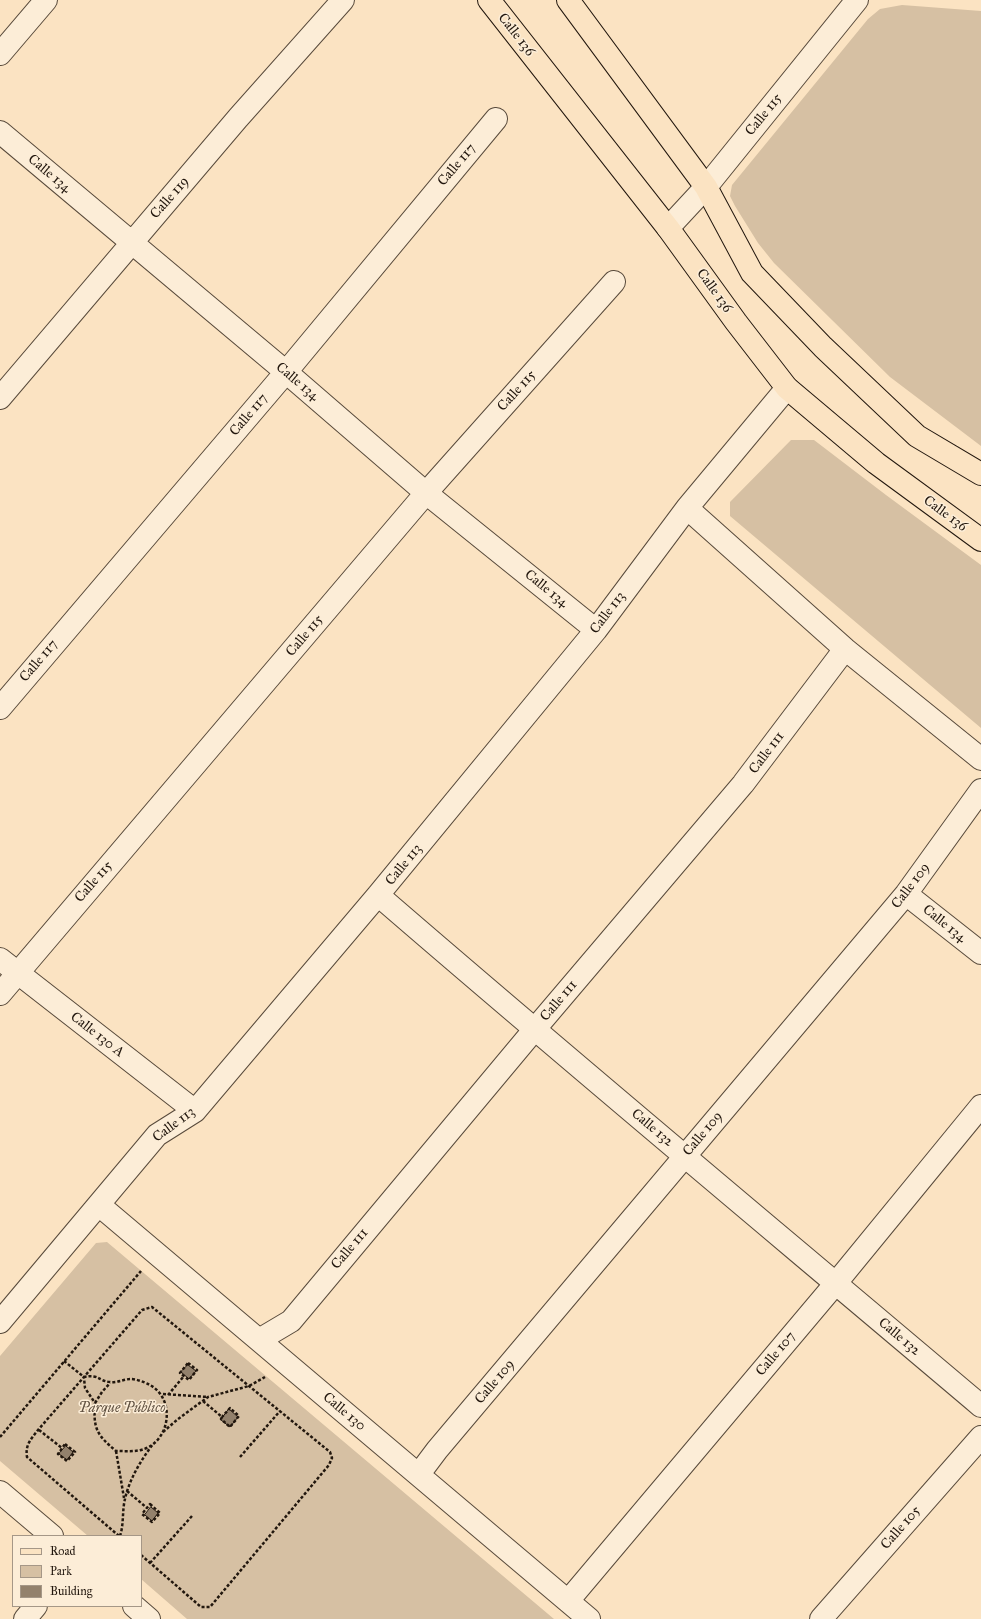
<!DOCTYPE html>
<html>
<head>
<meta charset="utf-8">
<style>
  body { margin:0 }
  #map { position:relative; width:981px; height:1619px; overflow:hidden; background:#fbe3c2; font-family:"IM FELL Great Primer",serif }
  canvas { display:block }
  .legend { position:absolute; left:12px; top:1535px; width:130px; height:72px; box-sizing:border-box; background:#fcedd7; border:1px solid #a59787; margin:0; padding:5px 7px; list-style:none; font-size:12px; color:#22170e }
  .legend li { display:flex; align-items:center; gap:8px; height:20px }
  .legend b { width:20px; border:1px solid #a59787 }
</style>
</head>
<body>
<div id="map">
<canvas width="981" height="1619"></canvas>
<ul class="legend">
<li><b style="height:5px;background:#fbe3c2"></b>Road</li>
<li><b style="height:11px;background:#d6c0a3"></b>Park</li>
<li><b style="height:11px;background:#93816c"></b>Building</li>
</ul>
</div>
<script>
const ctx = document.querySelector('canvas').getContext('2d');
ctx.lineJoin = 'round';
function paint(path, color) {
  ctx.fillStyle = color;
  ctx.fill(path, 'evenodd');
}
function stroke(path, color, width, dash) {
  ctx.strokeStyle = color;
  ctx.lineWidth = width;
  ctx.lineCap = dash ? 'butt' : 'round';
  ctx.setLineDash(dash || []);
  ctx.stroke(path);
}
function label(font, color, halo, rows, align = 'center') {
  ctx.font = font + ' "IM FELL Great Primer",serif';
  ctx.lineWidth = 3;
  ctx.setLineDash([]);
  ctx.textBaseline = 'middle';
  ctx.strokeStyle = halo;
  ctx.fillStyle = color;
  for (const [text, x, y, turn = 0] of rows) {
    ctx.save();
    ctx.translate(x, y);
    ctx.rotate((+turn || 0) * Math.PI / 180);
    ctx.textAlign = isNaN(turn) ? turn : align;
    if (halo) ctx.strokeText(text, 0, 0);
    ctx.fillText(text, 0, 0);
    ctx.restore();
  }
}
const green = new Path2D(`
  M902,5L981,11V446L890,377L774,263L758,243L735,206L730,196L732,185L868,19L880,9Z
  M791,440H814L886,495L981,565V728L730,516V502Z
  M107,1242L554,1619H187L141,1579V1536H88L0,1461V1356L96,1243Z`);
const building = new Path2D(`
  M188,1365L196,1371L189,1379L181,1372Z
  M229,1409L238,1417L230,1427L221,1420Z
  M66,1446L73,1452L67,1460L59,1454Z
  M151,1507L158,1513L152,1521L145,1515Z`);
const path = new Path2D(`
  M64,1361L84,1377C100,1374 98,1381 110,1382C117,1383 124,1379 131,1379C136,1379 144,1382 148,1384C176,1397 171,1440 144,1449C136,1452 125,1451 116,1451C97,1435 93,1429 95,1403L85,1388L84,1378
  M188,1363L197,1370L189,1380L180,1373Z
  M163,1394L208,1397
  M168,1395L184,1376
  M203,1401L222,1417L221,1419L230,1427L239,1416L230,1408L222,1417
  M95,1403L102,1392L110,1383
  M39,1430L62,1448
  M163,1432L178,1419L208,1397L249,1386L265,1377
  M0,1437L141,1271
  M65,1444L75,1452L67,1461L58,1454Z
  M116,1451L124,1498
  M240,1457L280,1411
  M127,1491L147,1508
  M150,1504L160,1513L152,1522L142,1514Z
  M119,1536L27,1457C25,1445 31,1439 38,1430L142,1310L152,1307L330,1452L332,1458L329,1465L210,1607H201L141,1555
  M120,1536C124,1524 122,1511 125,1499C129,1480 141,1460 153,1444
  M150,1563L192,1516`);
const minor = new Path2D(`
  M0,54L46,0
  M0,132L286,372L426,493L596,630
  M668,228L706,187L857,0
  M0,398L238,118L343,0
  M687,508L845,649L981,759
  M0,708L286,372L496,119
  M906,894L981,953
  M378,895C578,1068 780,1236 981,1406
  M0,959L195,1111
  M0,994L426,493L614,282
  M99,1205L589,1619
  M0,1322L157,1135L195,1111L378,895L596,630L687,508L787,388
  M259,1340L291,1321L534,1030L743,784L845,649
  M419,1474L437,1450L906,894L981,790
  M0,1492L52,1536
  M568,1601L836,1283L981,1106
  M134,1606L149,1619
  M25,1619L36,1606
  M821,1619L981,1437`);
const major = new Path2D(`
  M489,0L668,228L736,322L787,388L876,463L981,540
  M568,0L706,187L752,273L823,347L917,436L981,474`);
const streetNames = [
  ["Calle 136",516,35,52],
  ["Calle 115",764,115,-51],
  ["Calle 117",457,165,-50],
  ["Calle 134",49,174,40],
  ["Calle 119",170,198,-49],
  ["Calle 136",714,291,54],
  ["Calle 134",297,382,40],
  ["Calle 115",517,391,-48],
  ["Calle 117",249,415,-50],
  ["Calle 136",945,514,36],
  ["Calle 134",546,589,39],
  ["Calle 113",608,613,-53],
  ["Calle 115",305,636,-50],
  ["Calle 117",39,661,-50],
  ["Calle 111",767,753,-53],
  ["Calle 113",404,865,-51],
  ["Calle 115",94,882,-49],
  ["Calle 109",911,886,-53],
  ["Calle 134",944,924,39],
  ["Calle 111",559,1001,-50],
  ["Calle 130 A",97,1035,38],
  ["Calle 113",174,1125,-37],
  ["Calle 132",652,1128,40],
  ["Calle 109",703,1134,-50],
  ["Calle 111",350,1249,-50],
  ["Calle 132",899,1337,40],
  ["Calle 107",776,1354,-50],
  ["Calle 109",495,1382,-50],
  ["Calle 130",344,1412,40],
  ["Calle 105",901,1528,-49]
];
const parkNames = [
  ["Parque Público",122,1409]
];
paint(green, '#d6c0a3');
paint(building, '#93816c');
stroke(building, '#22170e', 1);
stroke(minor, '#584a3b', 24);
stroke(major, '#22170e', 24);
stroke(path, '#22170e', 2.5, [3, 2]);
stroke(minor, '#fcedd7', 22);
stroke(major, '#fbe3c2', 22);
label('14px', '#22170e', '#fcedd7', streetNames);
label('italic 14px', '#615242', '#fcedd7', parkNames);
</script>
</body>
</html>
